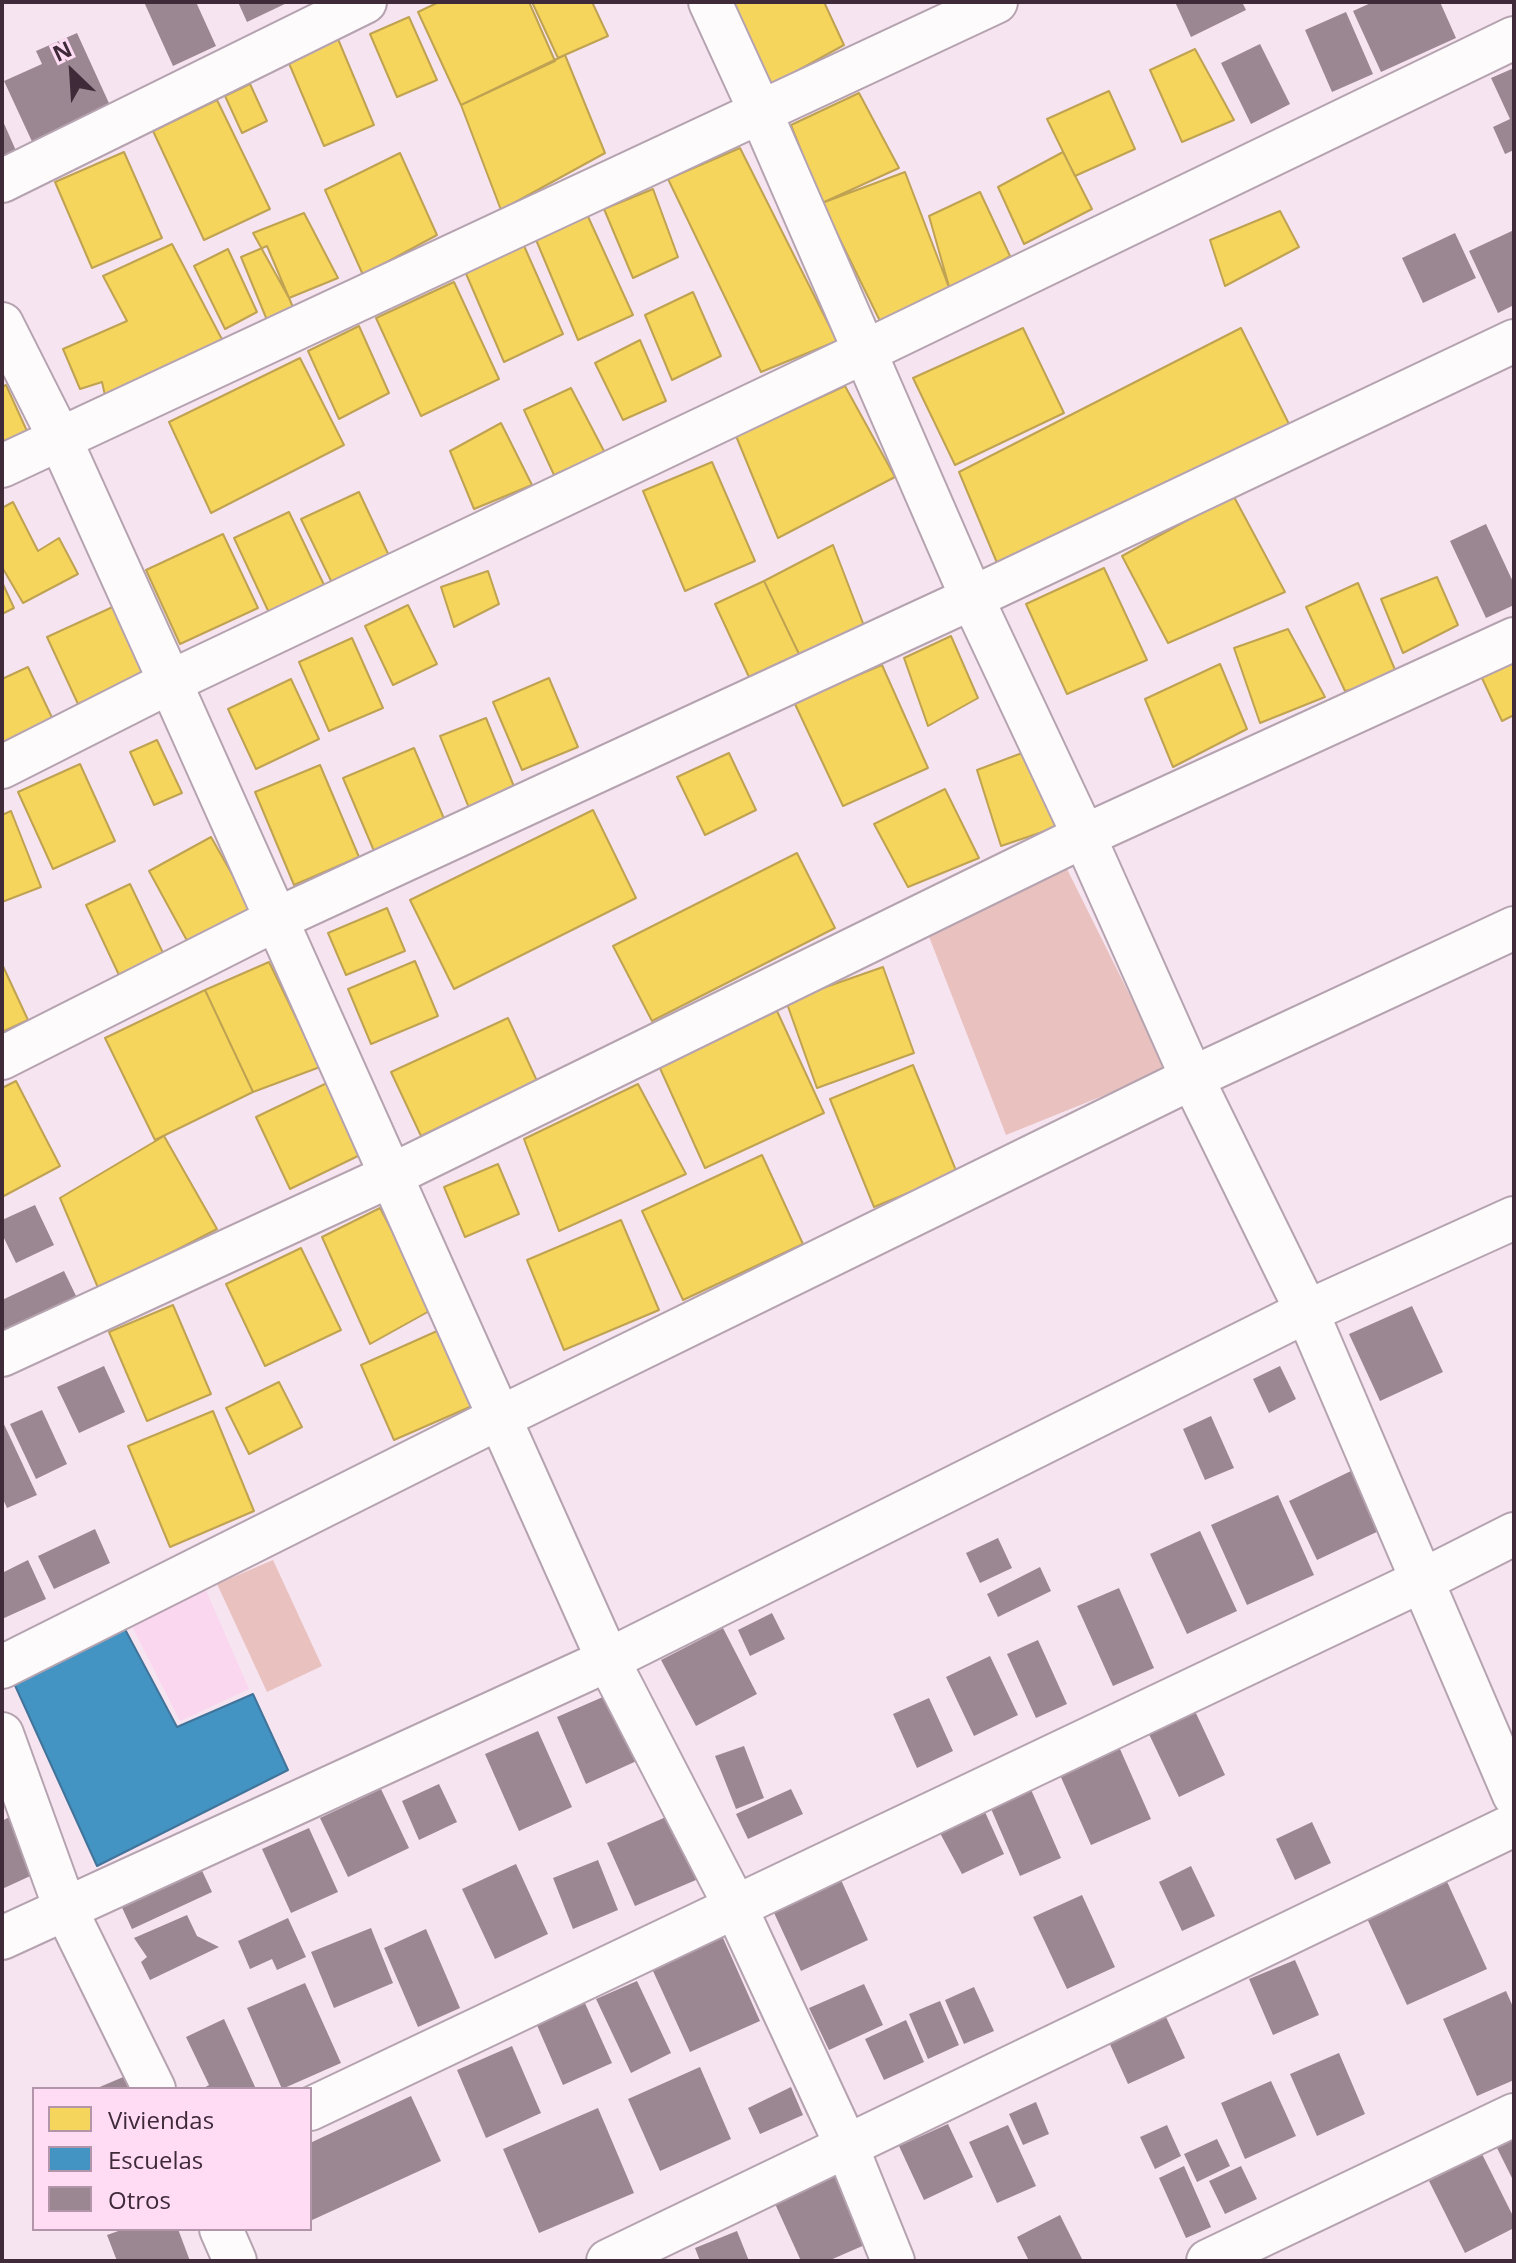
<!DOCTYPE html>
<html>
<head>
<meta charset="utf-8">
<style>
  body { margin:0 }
  #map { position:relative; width:1516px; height:2263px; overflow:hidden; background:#f7e4f1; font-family:"Open Sans",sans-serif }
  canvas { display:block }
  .frame { position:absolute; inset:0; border:4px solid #3f2a39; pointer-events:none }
  .legend { position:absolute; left:32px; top:2087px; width:280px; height:144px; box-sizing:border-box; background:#ffdcf4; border:2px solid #b295a9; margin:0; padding:10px 14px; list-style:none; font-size:24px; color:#3f2a39 }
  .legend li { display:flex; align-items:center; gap:16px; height:40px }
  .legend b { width:40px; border:2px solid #b295a9 }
  .north { position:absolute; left:32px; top:32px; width:80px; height:80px; -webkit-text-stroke:6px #ffdcf4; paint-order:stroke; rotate:335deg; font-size:22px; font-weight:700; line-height:32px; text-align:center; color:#3f2a39 }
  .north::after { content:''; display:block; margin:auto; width:28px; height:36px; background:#3f2a39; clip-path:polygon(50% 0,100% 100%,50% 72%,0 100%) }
</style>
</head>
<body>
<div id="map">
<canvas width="1516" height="2263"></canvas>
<div class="frame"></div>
<ul class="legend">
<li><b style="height:22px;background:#f6d55c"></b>Viviendas</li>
<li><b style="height:22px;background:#4393c3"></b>Escuelas</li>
<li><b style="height:22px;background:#9b8791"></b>Otros</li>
</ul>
<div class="north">N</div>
</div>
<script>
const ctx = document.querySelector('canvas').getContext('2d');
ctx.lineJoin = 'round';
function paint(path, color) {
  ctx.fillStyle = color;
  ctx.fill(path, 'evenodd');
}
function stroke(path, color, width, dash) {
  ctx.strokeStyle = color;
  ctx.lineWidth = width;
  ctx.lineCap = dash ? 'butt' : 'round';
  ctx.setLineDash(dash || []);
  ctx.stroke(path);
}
const built = new Path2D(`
  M204,1586L249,1689L180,1721L130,1622Z`);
const green = new Path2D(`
  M1066,867L1167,1070L1006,1135L928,934Z
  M273,1560L322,1666L267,1692L217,1584Z`);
const homes = new Path2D(`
  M439,2H529L555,61L461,105L418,12Z
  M532,2H592L608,36L558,58Z
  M731,2H824L844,45L766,88Z
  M409,17L437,80L397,97L370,34Z
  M338,39L374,125L324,146L288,61Z
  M1195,49L1234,120L1182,142L1150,70Z
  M565,55L605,153L501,210L461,105Z
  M250,84L267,121L242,133L225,96Z
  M1109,91L1135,149L1075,176L1047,119Z
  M859,93L899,168L822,203L791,125Z
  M217,100L270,209L204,240L153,131Z
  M740,148L837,341L761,372L668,179Z
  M124,152L162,238L92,268L55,182Z
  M1063,152L1092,209L1024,244L998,187Z
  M400,153L437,235L363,275L325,190Z
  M905,172L950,290L880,321L822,203Z
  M653,189L678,257L633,278L604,209Z
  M980,192L1010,256L950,290L929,216Z
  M585,210L633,315L578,340L534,235Z
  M1280,211L1299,247L1225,286L1210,240Z
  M304,213L338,278L289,298L253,233Z
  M521,239L563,334L504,362L464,269Z
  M172,244L226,347L106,400L102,382L80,389L63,349L127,321L103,276Z
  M267,246L295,312L267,320L241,257Z
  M228,249L257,312L225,329L194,266Z
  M454,282L499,379L421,416L376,318Z
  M693,292L721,356L672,380L645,315Z
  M359,326L389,393L339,419L308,351Z
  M1023,328L1064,413L955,465L913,378Z
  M1241,328L1292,430L1000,570L959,472Z
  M640,340L666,401L623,420L595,363Z
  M300,358L344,445L211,513L169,422Z
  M6,385L32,442L2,455V387Z
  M845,386L895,477L778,538L736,436Z
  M571,388L605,453L554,475L524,410Z
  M501,423L532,485L474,509L450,451Z
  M712,462L755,561L685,591L643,491Z
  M359,492L391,560L334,587L301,519Z
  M1233,495L1285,592L1168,643L1122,556Z
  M13,502L38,551L59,538L78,574L23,603L2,567V508Z
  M289,512L327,591L271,617L234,538Z
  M223,534L258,608L180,644L146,570Z
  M833,545L866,631L799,654L764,581Z
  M1104,568L1147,660L1067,694L1026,604Z
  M488,571L499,604L454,627L441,587Z
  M1437,577L1458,625L1403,653L1381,599Z
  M764,581L799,654L749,677L715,604Z
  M2,582L14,608L2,614Z
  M1358,583L1399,679L1345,691L1306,607Z
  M128,600L165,680L84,717L47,637Z
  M408,605L437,664L393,685L365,626Z
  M1288,629L1325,697L1260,723L1234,648Z
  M951,636L978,698L928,726L904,658Z
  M352,638L383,708L329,731L299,662Z
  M1514,660V715L1502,721L1481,676Z
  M1220,664L1247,729L1173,767L1145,699Z
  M882,665L928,768L843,806L794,702Z
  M28,667L56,726L2,751V679Z
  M549,678L578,747L522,770L493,702Z
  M291,679L319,739L256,769L228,709Z
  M486,718L515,789L469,808L440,736Z
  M157,740L182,793L154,805L130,752Z
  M414,748L448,828L377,858L343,778Z
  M729,753L756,810L705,835L677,777Z
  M1022,753L1060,826L1001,846L977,770Z
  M80,764L115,841L53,869L18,792Z
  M320,765L359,857L294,885L255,792Z
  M945,789L979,858L908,887L874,824Z
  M593,810L636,898L454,989L410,900Z
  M11,811L41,887L2,902V815Z
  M211,837L254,913L191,948L149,871Z
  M797,853L835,928L652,1021L613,946Z
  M130,884L163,953L119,975L86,905Z
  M387,908L405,951L346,975L328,933Z
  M415,961L438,1016L371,1044L348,989Z
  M269,962L320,1067L253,1092L205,990Z
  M2,964L28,1020L2,1032Z
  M883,967L914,1053L817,1088L786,1001Z
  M205,990L253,1092L155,1140L105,1038Z
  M777,1011L824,1113L705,1168L659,1066Z
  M508,1018L537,1081L421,1136L391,1072Z
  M913,1065L957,1173L874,1207L830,1099Z
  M16,1081L60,1166L2,1197V1088Z
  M327,1083L360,1155L290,1189L256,1117Z
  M638,1084L686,1174L559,1231L524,1139Z
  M164,1136L217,1229L99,1290L60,1198Z
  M762,1155L803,1244L683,1300L642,1211Z
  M498,1164L519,1214L465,1237L444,1187Z
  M380,1208L433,1309L370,1344L322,1237Z
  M621,1220L659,1310L564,1350L527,1260Z
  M301,1248L341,1330L265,1366L226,1284Z
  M173,1305L211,1394L147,1421L109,1332Z
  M446,1327L479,1403L394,1440L361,1365Z
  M279,1382L302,1427L249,1454L226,1408Z
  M213,1411L254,1511L170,1547L128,1446Z`);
const schools = new Path2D(`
  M119,1618L177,1727L253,1694L288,1770L97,1866L8,1670Z`);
const building = new Path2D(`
  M144,2H196L216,46L173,66Z
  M238,2H289L247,22Z
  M1175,2H1242L1246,10L1191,37Z
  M1373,2H1440L1456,38L1381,72L1353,11Z
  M1346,12L1373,74L1332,92L1305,30Z
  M77,33L113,112L35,148L4,81L42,64L36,51Z
  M1260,44L1290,104L1251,124L1221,63Z
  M1514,68V150L1505,154L1493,127L1510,119L1491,78Z
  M2,119L17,153L2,160Z
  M1514,230V305L1498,313L1469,251Z
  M1455,233L1476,278L1423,303L1402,258Z
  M1486,524L1514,584V605L1486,618L1450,541Z
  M35,1205L54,1245L16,1263L2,1234V1220Z
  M64,1271L78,1300L2,1336V1300Z
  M1412,1306L1443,1372L1380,1401L1349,1334Z
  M104,1366L125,1412L79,1433L57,1387Z
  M1280,1366L1296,1399L1269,1413L1253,1379Z
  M42,1410L67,1464L36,1479L10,1424Z
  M1211,1416L1234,1468L1205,1480L1183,1429Z
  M2,1420L37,1495L7,1508L2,1497Z
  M1353,1470L1381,1530L1317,1560L1289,1501Z
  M1278,1495L1314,1575L1247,1605L1211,1525Z
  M95,1529L110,1563L54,1589L38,1556Z
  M1200,1531L1237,1611L1187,1634L1150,1554Z
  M998,1538L1012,1568L980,1583L966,1553Z
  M28,1560L46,1599L2,1619V1573Z
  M1040,1567L1051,1591L998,1617L987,1594Z
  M1119,1588L1154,1668L1113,1686L1077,1606Z
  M772,1613L785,1639L750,1656L738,1630Z
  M723,1628L757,1694L696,1726L661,1660Z
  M1038,1640L1067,1704L1036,1718L1007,1654Z
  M990,1656L1018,1715L974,1736L946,1677Z
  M612,1693L641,1759L586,1784L557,1717Z
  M929,1698L953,1751L917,1768L893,1714Z
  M1194,1709L1225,1775L1179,1797L1147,1730Z
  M538,1731L572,1807L519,1831L485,1754Z
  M1116,1740L1151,1819L1091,1845L1056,1766Z
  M744,1746L764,1798L736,1809L715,1756Z
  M439,1784L457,1822L419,1840L402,1801Z
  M1029,1785L1061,1858L1020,1876L989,1804Z
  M381,1789L409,1848L348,1877L320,1818Z
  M791,1789L803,1814L748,1839L736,1814Z
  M980,1801L1004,1854L962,1874L934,1822Z
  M675,1813L703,1877L635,1906L607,1843Z
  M13,1815L39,1872L2,1889V1821Z
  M1312,1822L1331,1863L1295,1880L1276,1839Z
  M309,1828L338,1892L291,1913L262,1849Z
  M598,1860L618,1910L573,1929L553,1878Z
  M198,1862L212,1892L132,1929L118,1899Z
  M516,1864L548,1934L495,1959L462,1889Z
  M1191,1866L1215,1916L1182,1931L1159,1882Z
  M837,1871L868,1940L801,1971L769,1902Z
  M1444,1875L1487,1969L1407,2005L1364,1912Z
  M1082,1895L1115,1967L1067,1989L1033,1917Z
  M187,1915L197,1936L219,1947L150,1980L141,1962L147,1957L134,1938Z
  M288,1918L306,1957L277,1970L272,1959L250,1969L238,1941Z
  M371,1928L393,1983L334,2008L311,1952Z
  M426,1929L460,2008L418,2027L384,1948Z
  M719,1929L760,2021L690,2052L648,1960Z
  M1295,1960L1319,2015L1273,2035L1249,1979Z
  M637,1981L671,2053L631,2073L596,1999Z
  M305,1983L341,2063L282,2089L247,2008Z
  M864,1984L883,2025L829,2050L809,2008Z
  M974,1987L994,2031L964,2044L945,2000Z
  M1506,1991L1514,2009V2080L1477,2096L1443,2019Z
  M584,2001L612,2063L563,2085L536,2023Z
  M940,2001L959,2045L928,2059L909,2014Z
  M1160,2004L1185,2058L1128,2084L1103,2029Z
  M224,2019L256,2089H202L209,2085L186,2037Z
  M906,2020L924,2062L884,2080L865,2039Z
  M512,2046L541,2113L486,2138L457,2070Z
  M1339,2053L1365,2114L1317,2136L1290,2074Z
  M700,2067L731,2139L660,2171L628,2099Z
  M135,2072L142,2089H95Z
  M1271,2081L1296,2136L1245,2159L1221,2103Z
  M791,2087L803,2115L760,2134L748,2108Z
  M411,2096L441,2161L310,2221V2143Z
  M1036,2102L1049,2134L1023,2145L1009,2114Z
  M598,2108L634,2193L539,2233L503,2149Z
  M948,2124L973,2177L924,2200L899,2146Z
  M1008,2125L1036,2186L997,2203L969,2142Z
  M1167,2125L1181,2156L1155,2169L1140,2137Z
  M1217,2139L1230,2166L1197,2182L1184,2154Z
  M1514,2139V2182L1497,2148Z
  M1482,2154L1514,2218V2228L1465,2253L1429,2181Z
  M1184,2166L1211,2227L1186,2238L1159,2178Z
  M1241,2166L1257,2199L1225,2214L1209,2181Z
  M833,2168L867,2244L828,2261H801L771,2195Z
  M1060,2215L1083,2261H1029L1017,2237Z
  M124,2229H178L190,2261H117L107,2235Z
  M737,2231L749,2261H700L695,2248Z`);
const minor = new Path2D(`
  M710,2L760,111L972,598L1084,836L1192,1078L1307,1312L1514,1795
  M2,181L365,2
  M2,324L60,439L170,682L608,1660L735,1906L847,2147L893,2261
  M2,466L996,2
  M2,767L170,682L864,352L1514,38
  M2,1058L277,919L972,598L1514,341
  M2,1355L392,1175L1084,836L1514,639
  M2,1667L499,1418L1192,1078L1514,928
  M2,1734L65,1908L154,2089
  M2,1938L608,1660L1293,1318L1514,1218
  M310,2109L1421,1581L1514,1534
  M221,2229L235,2261
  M608,2261L1514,1825
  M1208,2261L1514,2115`);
paint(built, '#fad6ef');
paint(green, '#e9c2bf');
paint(homes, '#f6d55c');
stroke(homes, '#bfa252', 2);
paint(schools, '#4393c3');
stroke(schools, '#42749a', 2);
paint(building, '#9b8791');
stroke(minor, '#b5a3b0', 46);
stroke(minor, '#fefbfd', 42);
</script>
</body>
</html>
